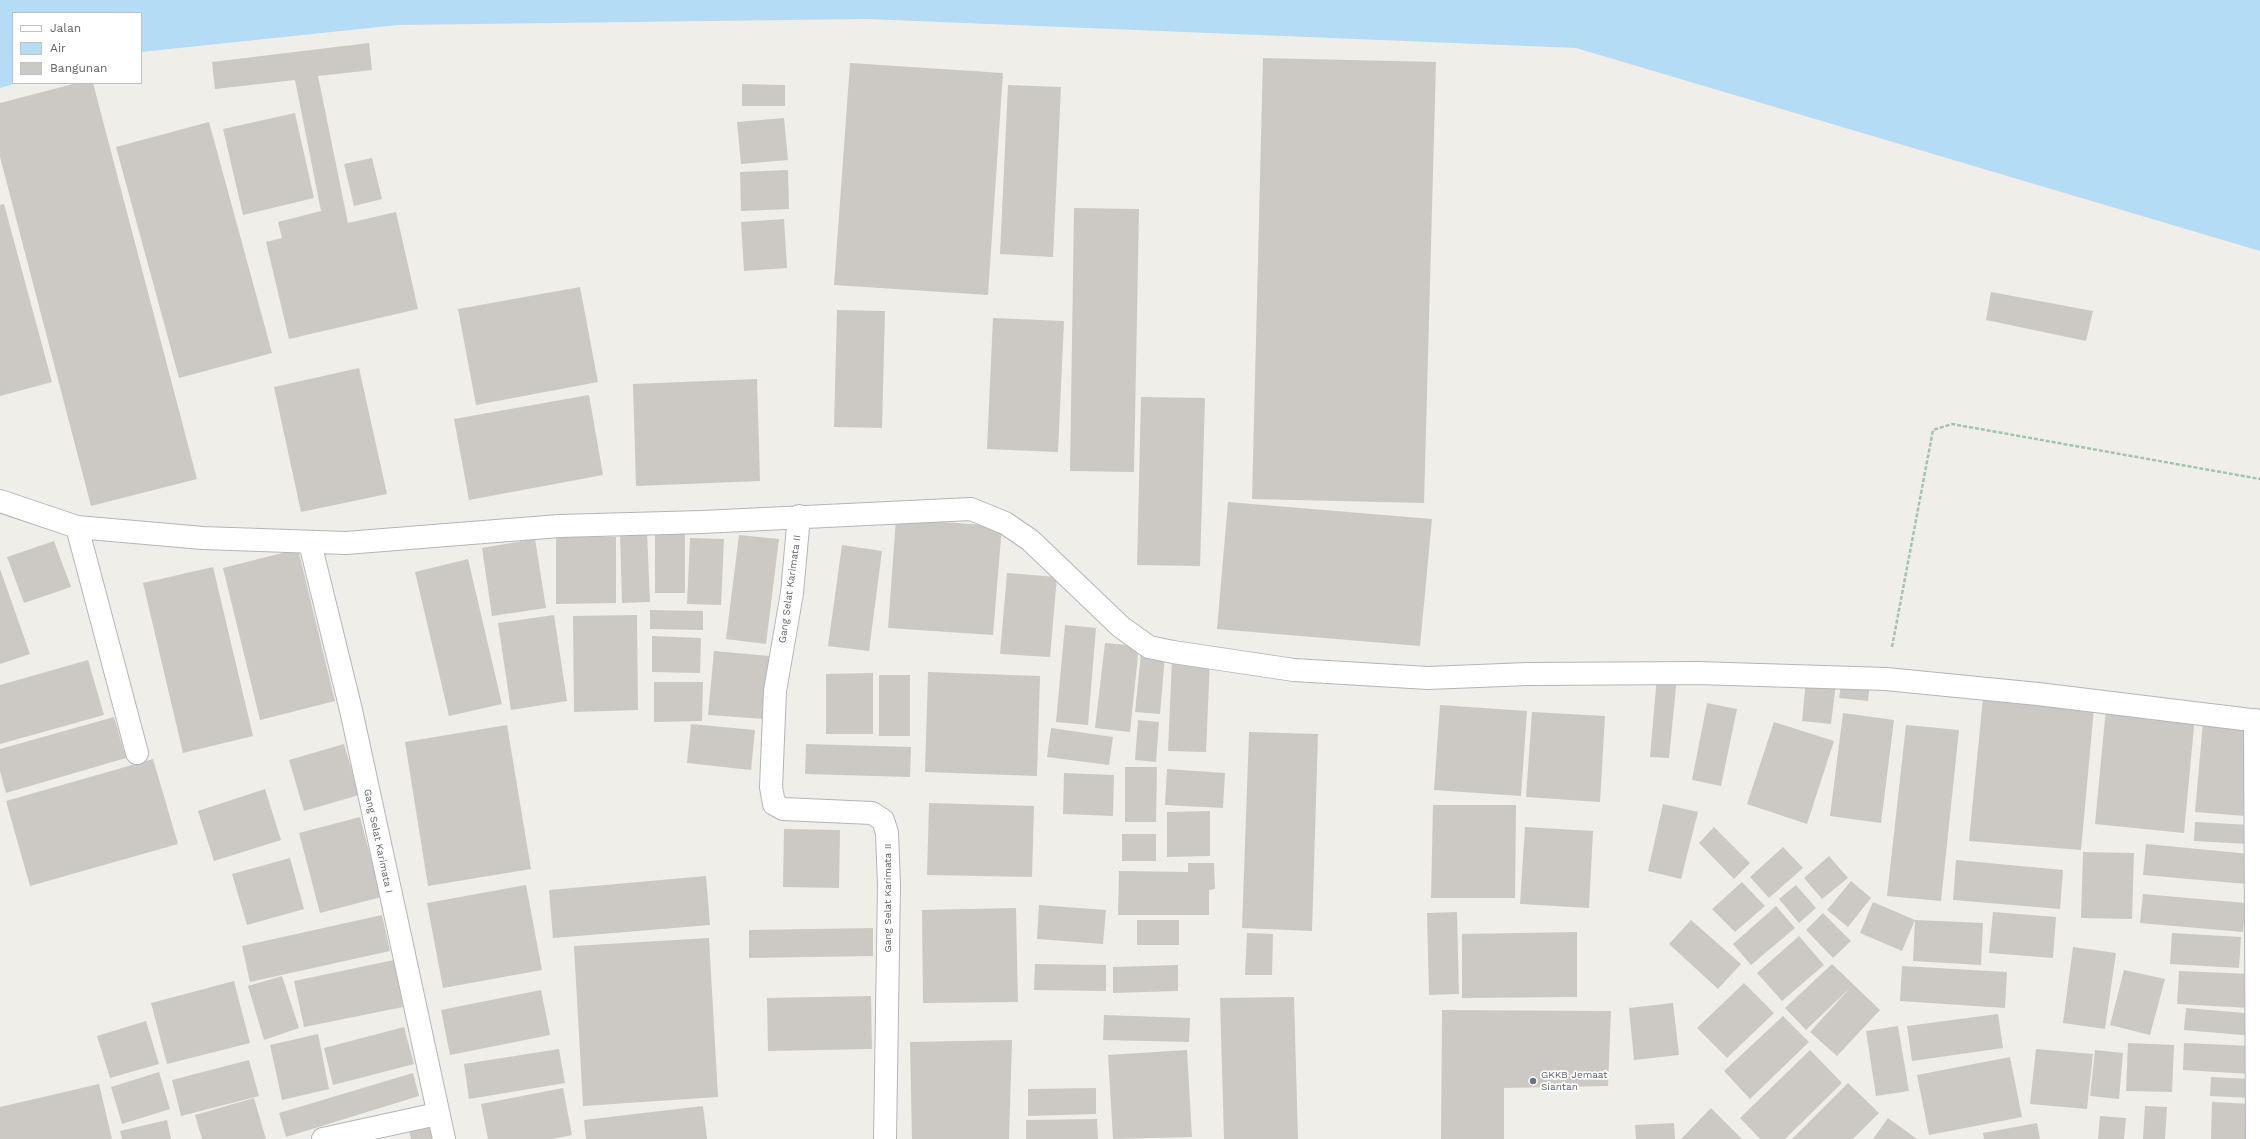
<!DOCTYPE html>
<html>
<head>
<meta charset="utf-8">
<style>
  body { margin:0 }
  #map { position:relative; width:2260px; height:1139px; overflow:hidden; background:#f0eee9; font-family:"Work Sans",sans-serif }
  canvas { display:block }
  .legend { position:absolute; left:12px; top:12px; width:130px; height:72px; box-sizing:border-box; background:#fff; border:1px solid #bfc1c2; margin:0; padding:5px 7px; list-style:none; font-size:12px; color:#606367 }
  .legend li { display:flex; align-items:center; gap:8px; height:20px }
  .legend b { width:20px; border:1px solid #bfc1c2 }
</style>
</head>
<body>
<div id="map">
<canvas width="2260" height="1139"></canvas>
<ul class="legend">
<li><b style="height:5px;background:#fff"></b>Jalan</li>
<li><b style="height:11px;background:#b4dcf5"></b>Air</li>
<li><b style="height:11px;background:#ccc9c5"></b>Bangunan</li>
</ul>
</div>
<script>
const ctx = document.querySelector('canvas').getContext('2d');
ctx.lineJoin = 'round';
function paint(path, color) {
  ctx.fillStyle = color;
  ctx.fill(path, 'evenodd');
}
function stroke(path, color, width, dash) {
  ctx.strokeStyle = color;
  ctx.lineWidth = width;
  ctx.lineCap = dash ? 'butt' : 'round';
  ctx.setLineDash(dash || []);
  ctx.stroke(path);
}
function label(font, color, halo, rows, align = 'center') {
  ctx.font = font + ' "Work Sans",sans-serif';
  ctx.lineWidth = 3.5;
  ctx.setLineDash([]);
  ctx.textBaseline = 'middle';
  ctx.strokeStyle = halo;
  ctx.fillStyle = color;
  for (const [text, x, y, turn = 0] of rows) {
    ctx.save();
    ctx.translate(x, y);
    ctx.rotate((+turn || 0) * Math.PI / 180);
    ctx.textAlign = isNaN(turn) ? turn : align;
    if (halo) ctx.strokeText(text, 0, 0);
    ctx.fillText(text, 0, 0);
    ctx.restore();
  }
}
const water = new Path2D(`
  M0,0H2260V251L1576,48L867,19L398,25L141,52V13H13V83H17L0,88Z`);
const building = new Path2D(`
  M369,43L372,70L318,76L348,223L396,212L418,309L289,339L266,242L282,238L278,222L321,211L295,80L215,89L212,62Z
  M1263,58L1436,62L1424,503L1252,499Z
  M850,63L1003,73L988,295L834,285Z
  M77,83H93L197,479L91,506L0,157V103Z
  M742,84L785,85V106H742Z
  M1008,85L1061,87L1053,257L1000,254Z
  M295,113L314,198L243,215L223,129Z
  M784,118L788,160L741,164L737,122Z
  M209,122L272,353L179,378L116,147Z
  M372,158L382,199L354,206L344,164Z
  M788,170L789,209L741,211L740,172Z
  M4,204L52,382L0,396V205Z
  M1074,208L1139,209L1134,472L1070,471Z
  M784,219L787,268L744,271L741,222Z
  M580,287L598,382L476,405L458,309Z
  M1991,292L2093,311L2086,341L1986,320Z
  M837,310L885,311L882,428L834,427Z
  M993,318L1064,321L1058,452L987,449Z
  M359,368L387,494L301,512L274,387Z
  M757,379L760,481L636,486L633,384Z
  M589,395L603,475L469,500L454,419Z
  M1141,397L1205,398L1200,566L1137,565Z
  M1228,502L1432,519L1420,646L1217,629Z
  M896,519L1002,526L993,635L888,628Z
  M655,525H685V593H655Z
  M647,531L650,602L622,603L620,532Z
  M739,535L779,539L766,644L726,639Z
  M556,537H616V603L556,604Z
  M690,538L724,539L721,605L687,604Z
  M535,539L546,608L492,616L482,548Z
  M54,541L71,587L24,603L7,557Z
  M842,545L882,551L869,651L828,646Z
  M298,549L335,701L260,720L223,568Z
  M468,559L502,704L449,716L415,572Z
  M213,567L253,736L183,753L143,583Z
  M0,569L30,654L0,664Z
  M1007,573L1057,577L1050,657L1000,654Z
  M650,610L703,611V630L650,629Z
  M554,615L567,701L511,710L498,623Z
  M637,615L638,710L574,712L573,616Z
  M1065,625L1096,628L1088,725L1056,722Z
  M652,636L701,638L700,673L652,672Z
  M1105,643L1139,646L1130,732L1095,728Z
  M714,651L769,656L764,719L708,715Z
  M1141,653L1165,655L1160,714L1135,712Z
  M1172,658L1210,660L1206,752L1168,751Z
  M88,660L104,715L0,744V685Z
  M928,672L1040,676L1037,776L925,772Z
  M873,673V734H826V674Z
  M879,675H910V736H879Z
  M1657,676L1677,677L1669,758L1650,757Z
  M1842,679L1870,682L1868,701L1839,698Z
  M1806,680L1836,683L1831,724L1802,721Z
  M654,682H703L702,721L654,722Z
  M1983,698L2094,708L2081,850L1969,841Z
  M1707,703L1737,709L1721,786L1692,780Z
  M1440,705L1527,711L1521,796L1434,790Z
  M2106,708L2195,716L2184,833L2095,824Z
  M1532,712L1605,716L1600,802L1526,797Z
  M1843,713L1894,720L1881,823L1830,816Z
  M114,717L126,758L6,793L0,771V749Z
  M1138,720L1159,722L1156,762L1135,760Z
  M1774,722L1834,741L1807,824L1747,804Z
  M2203,722L2253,726L2245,816L2195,812Z
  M691,724L755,730L751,770L687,763Z
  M507,725L531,869L428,886L405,742Z
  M1906,725L1959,730L1941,901L1887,896Z
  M1051,728L1113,737L1109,765L1047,757Z
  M1249,732L1318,734L1312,931L1242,928Z
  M344,744L359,795L304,811L289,760Z
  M806,744L911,747L910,777L805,774Z
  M153,759L178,844L30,886L6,801Z
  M1125,767H1157L1156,822H1125Z
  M1167,769L1225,773L1223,808L1165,805Z
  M1064,773L1114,775L1113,816L1063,814Z
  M265,789L281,840L214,861L198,811Z
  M929,803L1034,806L1032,877L927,875Z
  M1663,804L1698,812L1681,879L1648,871Z
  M1433,805H1516L1515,898H1431Z
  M1210,811V856L1167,857V812Z
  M360,817L381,897L320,913L299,833Z
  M2195,822L2250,825L2249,844L2194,841Z
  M1525,827L1593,831L1589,908L1520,904Z
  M1714,827L1750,863L1734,879L1699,843Z
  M784,829L840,830L839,888L783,887Z
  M1122,834H1156V861H1122Z
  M2146,844L2250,854L2247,884L2143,875Z
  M1783,847L1803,868L1769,898L1750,877Z
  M2083,852L2134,853L2132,919L2081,918Z
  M1829,856L1848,878L1822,899L1804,878Z
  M290,858L304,909L247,925L232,874Z
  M1956,860L2063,870L2060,909L1953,900Z
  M1188,863H1214L1215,889L1209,890V915H1118L1119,871L1188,872Z
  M706,876L710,925L553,938L549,890Z
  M1851,881L1871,898L1848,927L1827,910Z
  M1742,882L1765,906L1735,932L1712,909Z
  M526,885L542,970L443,988L427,903Z
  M1796,885L1816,908L1799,923L1779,899Z
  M2143,894L2246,903L2243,932L2140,923Z
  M1873,902L1915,920L1983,923L1981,965L1913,961L1915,920L1902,951L1860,933Z
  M1039,905L1106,910L1103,944L1037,939Z
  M1776,906L1795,928L1751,965L1733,944Z
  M1016,908L1018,1002L923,1003L922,910Z
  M1457,912L1459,994L1429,995L1427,913Z
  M1993,912L2056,917L2053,958L1989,953Z
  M1823,913L1851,941L1833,958L1806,930Z
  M382,915L390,951L250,982L242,946Z
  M1137,920H1179V945H1137Z
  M1691,920L1741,964L1718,989L1669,944Z
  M873,928V956L749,958V930Z
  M1577,932V997L1462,998V934Z
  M1247,933L1273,934L1272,975H1245Z
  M2172,933L2241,937L2239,968L2170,964Z
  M1799,936L1824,965L1782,1001L1757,973Z
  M709,938L718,1097L583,1106L574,946Z
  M2073,947L2116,953L2105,1029L2063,1023Z
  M394,960L403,1007L304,1027L294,981Z
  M1035,964L1106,965V991L1034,990Z
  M1832,964L1880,1010L1837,1056L1810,1032L1850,988L1806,1030L1785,1008Z
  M1178,965V991L1113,993V967Z
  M1902,966L2007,972L2005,1008L1900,1001Z
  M2124,970L2165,979L2150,1035L2110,1025Z
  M2179,971L2251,974L2249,1008L2177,1004Z
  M282,976L299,1028L264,1040L248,986Z
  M234,981L250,1043L167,1064L151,1003Z
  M1744,983L1774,1013L1727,1058L1697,1028Z
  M541,990L550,1035L450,1055L441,1010Z
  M871,996L872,1049L768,1051L767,998Z
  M1294,997L1298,1139H1224L1220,998Z
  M1673,1003L1679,1055L1634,1060L1629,1008Z
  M2186,1008L2256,1014L2254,1036L2184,1030Z
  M1442,1010L1611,1011L1608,1086L1504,1088V1139H1441Z
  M1998,1014L2003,1048L1912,1061L1907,1026Z
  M1104,1015L1190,1018L1189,1042L1103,1040Z
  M1783,1016L1809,1042L1750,1099L1724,1071Z
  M146,1021L159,1064L110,1078L97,1036Z
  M1898,1026L1909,1091L1876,1096L1866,1031Z
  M404,1027L414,1064L333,1085L324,1048Z
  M318,1034L329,1089L282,1100L270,1045Z
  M1012,1040L1009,1139H912L910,1042Z
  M2128,1043L2174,1045L2172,1092L2126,1091Z
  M2184,1043L2252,1046L2250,1074L2183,1070Z
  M559,1049L565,1083L469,1099L464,1064Z
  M2036,1049L2093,1054L2087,1109L2030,1104Z
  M1187,1050L1192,1137L1113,1139L1108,1055Z
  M1810,1050L1842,1083L1785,1139H1760L1740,1118Z
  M2095,1050L2123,1053L2119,1099L2090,1096Z
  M2010,1057L2022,1117L1929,1135L1917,1075Z
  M249,1060L259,1096L181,1116L172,1080Z
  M159,1072L170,1109L122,1124L111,1087Z
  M413,1073L419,1096L286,1137L279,1113Z
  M2211,1077L2252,1079L2251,1098L2210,1096Z
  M1848,1083L1879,1113L1853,1139H1792Z
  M99,1084L112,1139H0V1107Z
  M563,1088L572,1135L552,1139H488L481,1104Z
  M1096,1088V1114L1028,1116V1089Z
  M254,1098L266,1139H202L195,1115Z
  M2212,1102L2251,1104L2249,1139H2211Z
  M703,1106L707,1139H586L584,1120Z
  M2145,1106L2167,1107L2165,1139H2143Z
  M1711,1108L1742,1139H1681Z
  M432,1116L438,1139H411L407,1122Z
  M2100,1116L2126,1118L2124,1139H2098Z
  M1888,1118L1917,1139H1873Z
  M1097,1119L1098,1139H1026V1120Z
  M167,1120L171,1139H122L120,1131Z
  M1674,1123L1675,1139H1636L1635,1125Z
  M2037,1123L2040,1139H1984L1983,1133Z`);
const path = new Path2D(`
  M1892,647L1933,430L1952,424L2260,479`);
const minor = new Path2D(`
  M0,501L77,527L203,538L346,543L559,526L702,522L971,509L1005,523L1030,540L1121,627L1149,647L1173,652L1294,670L1428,678L1528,674L1698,673L1886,679L2038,694L2260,721
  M799,516L792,593L775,691L771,787L774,804L783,809L872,813L883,820L887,833L889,885L885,1139
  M77,527L137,753
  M310,543L351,710L444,1139
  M2255,720L2257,1139
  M323,1139L437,1114`);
const markers = [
  [1533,1081,4,"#6b7280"]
];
const streetNames = [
  ["Gang Selat Karimata II",790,589,-82],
  ["Gang Selat Karimata I",378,841,78],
  ["Gang Selat Karimata II",888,898,-90]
];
const worshipNames = [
  ["GKKB Jemaat",1541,1075],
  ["Siantan",1541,1087]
];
paint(water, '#b4dcf5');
paint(building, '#ccc9c5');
stroke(minor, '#b4b5b9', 24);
stroke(path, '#a3c4ab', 2.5, [4, 2]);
stroke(minor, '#fff', 22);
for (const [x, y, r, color] of markers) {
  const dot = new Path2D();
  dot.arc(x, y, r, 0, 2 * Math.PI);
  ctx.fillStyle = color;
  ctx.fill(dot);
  stroke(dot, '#fff', 1.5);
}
label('10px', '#606367', '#fff', streetNames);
label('10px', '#5b616d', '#fff', worshipNames, 'left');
</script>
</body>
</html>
